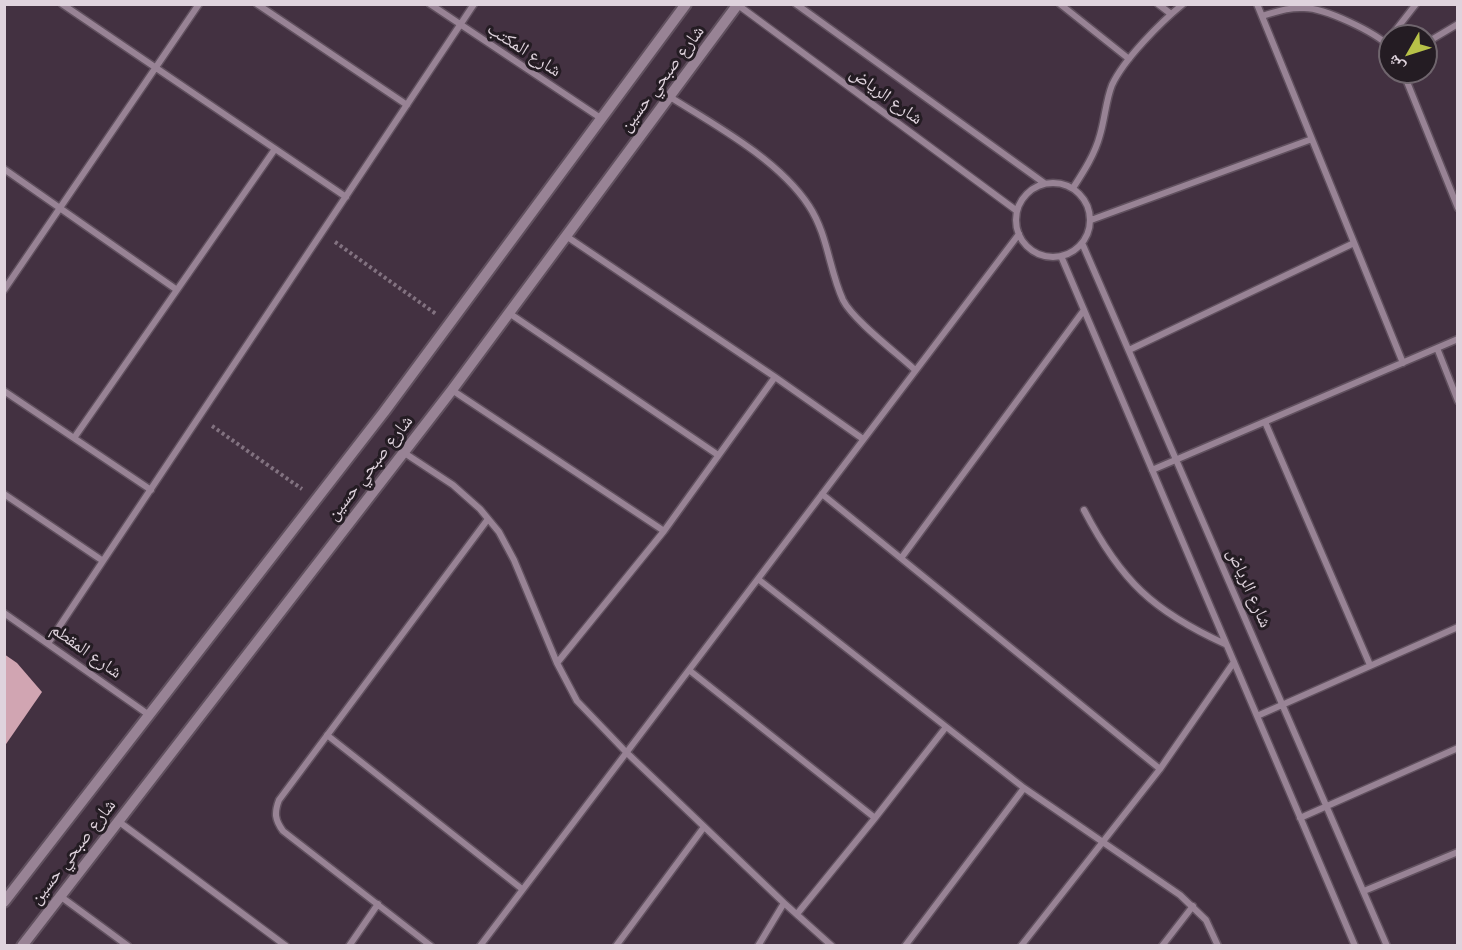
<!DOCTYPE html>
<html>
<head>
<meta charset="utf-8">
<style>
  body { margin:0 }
  #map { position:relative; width:1462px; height:950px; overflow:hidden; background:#433141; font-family:"Noto Sans","Noto Naskh Arabic",sans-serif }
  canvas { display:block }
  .frame { position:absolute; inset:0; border:6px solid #dfd3dd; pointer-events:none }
  .north { position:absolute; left:1378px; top:24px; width:60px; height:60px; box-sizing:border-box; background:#241c23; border:2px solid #6f656d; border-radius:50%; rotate:231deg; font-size:16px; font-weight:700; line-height:24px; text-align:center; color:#dfd3dd }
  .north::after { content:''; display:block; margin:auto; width:21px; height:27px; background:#b7c148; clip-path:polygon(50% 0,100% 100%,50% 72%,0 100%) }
</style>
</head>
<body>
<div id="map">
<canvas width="1462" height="950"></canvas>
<div class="frame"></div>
<div class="north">ش</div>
</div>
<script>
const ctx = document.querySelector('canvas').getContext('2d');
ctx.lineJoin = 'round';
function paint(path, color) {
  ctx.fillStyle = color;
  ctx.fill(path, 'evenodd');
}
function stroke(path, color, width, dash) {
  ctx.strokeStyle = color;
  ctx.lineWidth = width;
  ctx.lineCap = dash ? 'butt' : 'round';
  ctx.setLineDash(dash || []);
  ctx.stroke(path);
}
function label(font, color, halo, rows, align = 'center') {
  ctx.font = font + ' "Noto Sans","Noto Naskh Arabic",sans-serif';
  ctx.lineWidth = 6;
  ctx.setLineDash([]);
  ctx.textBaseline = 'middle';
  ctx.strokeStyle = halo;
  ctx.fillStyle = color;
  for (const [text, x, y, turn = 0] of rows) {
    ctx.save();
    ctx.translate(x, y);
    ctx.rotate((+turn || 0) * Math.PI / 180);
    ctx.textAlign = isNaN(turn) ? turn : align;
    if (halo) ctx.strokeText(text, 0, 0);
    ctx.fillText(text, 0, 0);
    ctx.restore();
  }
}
const building = new Path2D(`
  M4,654L17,663L42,692L4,747Z`);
const path = new Path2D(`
  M335,242L436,314
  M212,426L302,489`);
const minor = new Path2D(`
  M62,4L346,197
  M257,4L407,105
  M430,4L602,119
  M796,4L1044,183
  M1060,4L1129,59
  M1158,4L1171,14
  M1257,4L1403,363
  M738,5L1017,211
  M1262,16C1276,12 1289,7 1304,8C1325,8 1375,32 1390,47
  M1391,36L1416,4
  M1426,43L1458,24
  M1403,72L1458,208
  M670,97C715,125 779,160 809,206C828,235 829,270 843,300C853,320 898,354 915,370
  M4,169L177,290
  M1016 220a37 37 0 1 1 74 0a37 37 0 1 1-74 0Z
  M1073,188C1084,171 1095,154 1100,135C1105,118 1106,100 1112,85C1124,59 1161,22 1183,4
  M1091,220L1312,139
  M566,236L775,377L863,439
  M1082,243L1387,946
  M1061,256L1355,946
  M4,290L199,4
  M509,313L718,455
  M1437,348L1458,401
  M1129,350L1354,243
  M452,390L664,531
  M4,391L151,490
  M1265,422L1370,665
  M74,438L275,149
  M403,452L453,485L480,509L499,532L514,560L557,663L577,701L626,752L784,903L832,946
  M1152,470L1458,339
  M4,494L103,561
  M822,494L1160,769
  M1084,510C1121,581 1153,611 1225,644
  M902,557L1084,310
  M758,579L1024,788L1180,895L1206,920L1218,946
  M4,613L149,715
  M49,642L474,4
  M557,663L664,531L775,377
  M689,670L875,818
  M1257,716L1458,627
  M327,735L522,889
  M1300,818L1458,748
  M118,821L286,946
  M1364,891L1458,852
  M60,896L128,946
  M797,914L875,818L946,727
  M349,946L378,904
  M431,946L283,831C275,820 274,813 279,800L488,519
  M480,946L1019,234
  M616,946L704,827
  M758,946L784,903
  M905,946L1024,788
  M1021,946L1160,769L1234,662
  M1162,946L1193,906`);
const tertiary = new Path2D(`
  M4,902L384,412L686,4
  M22,946L452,390L738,4`);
const streetNames = [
  ["شارع المكتب",524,50,33],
  ["شارع صبحي حسين",662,79,-53],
  ["شارع الرياض",886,96,36],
  ["شارع صبحي حسين",370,468,-52],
  ["شارع الرياض",1249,588,66],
  ["شارع المقطم",86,651,35],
  ["شارع صبحي حسين",73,852,-52]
];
paint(building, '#d1a5b2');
stroke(minor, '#60505e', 9);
stroke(tertiary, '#60505e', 14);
stroke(path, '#827280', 4, [3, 3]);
stroke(minor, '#988395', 6);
stroke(tertiary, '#988395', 10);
label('18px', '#dfd3dd', '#241c23', streetNames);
</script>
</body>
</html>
